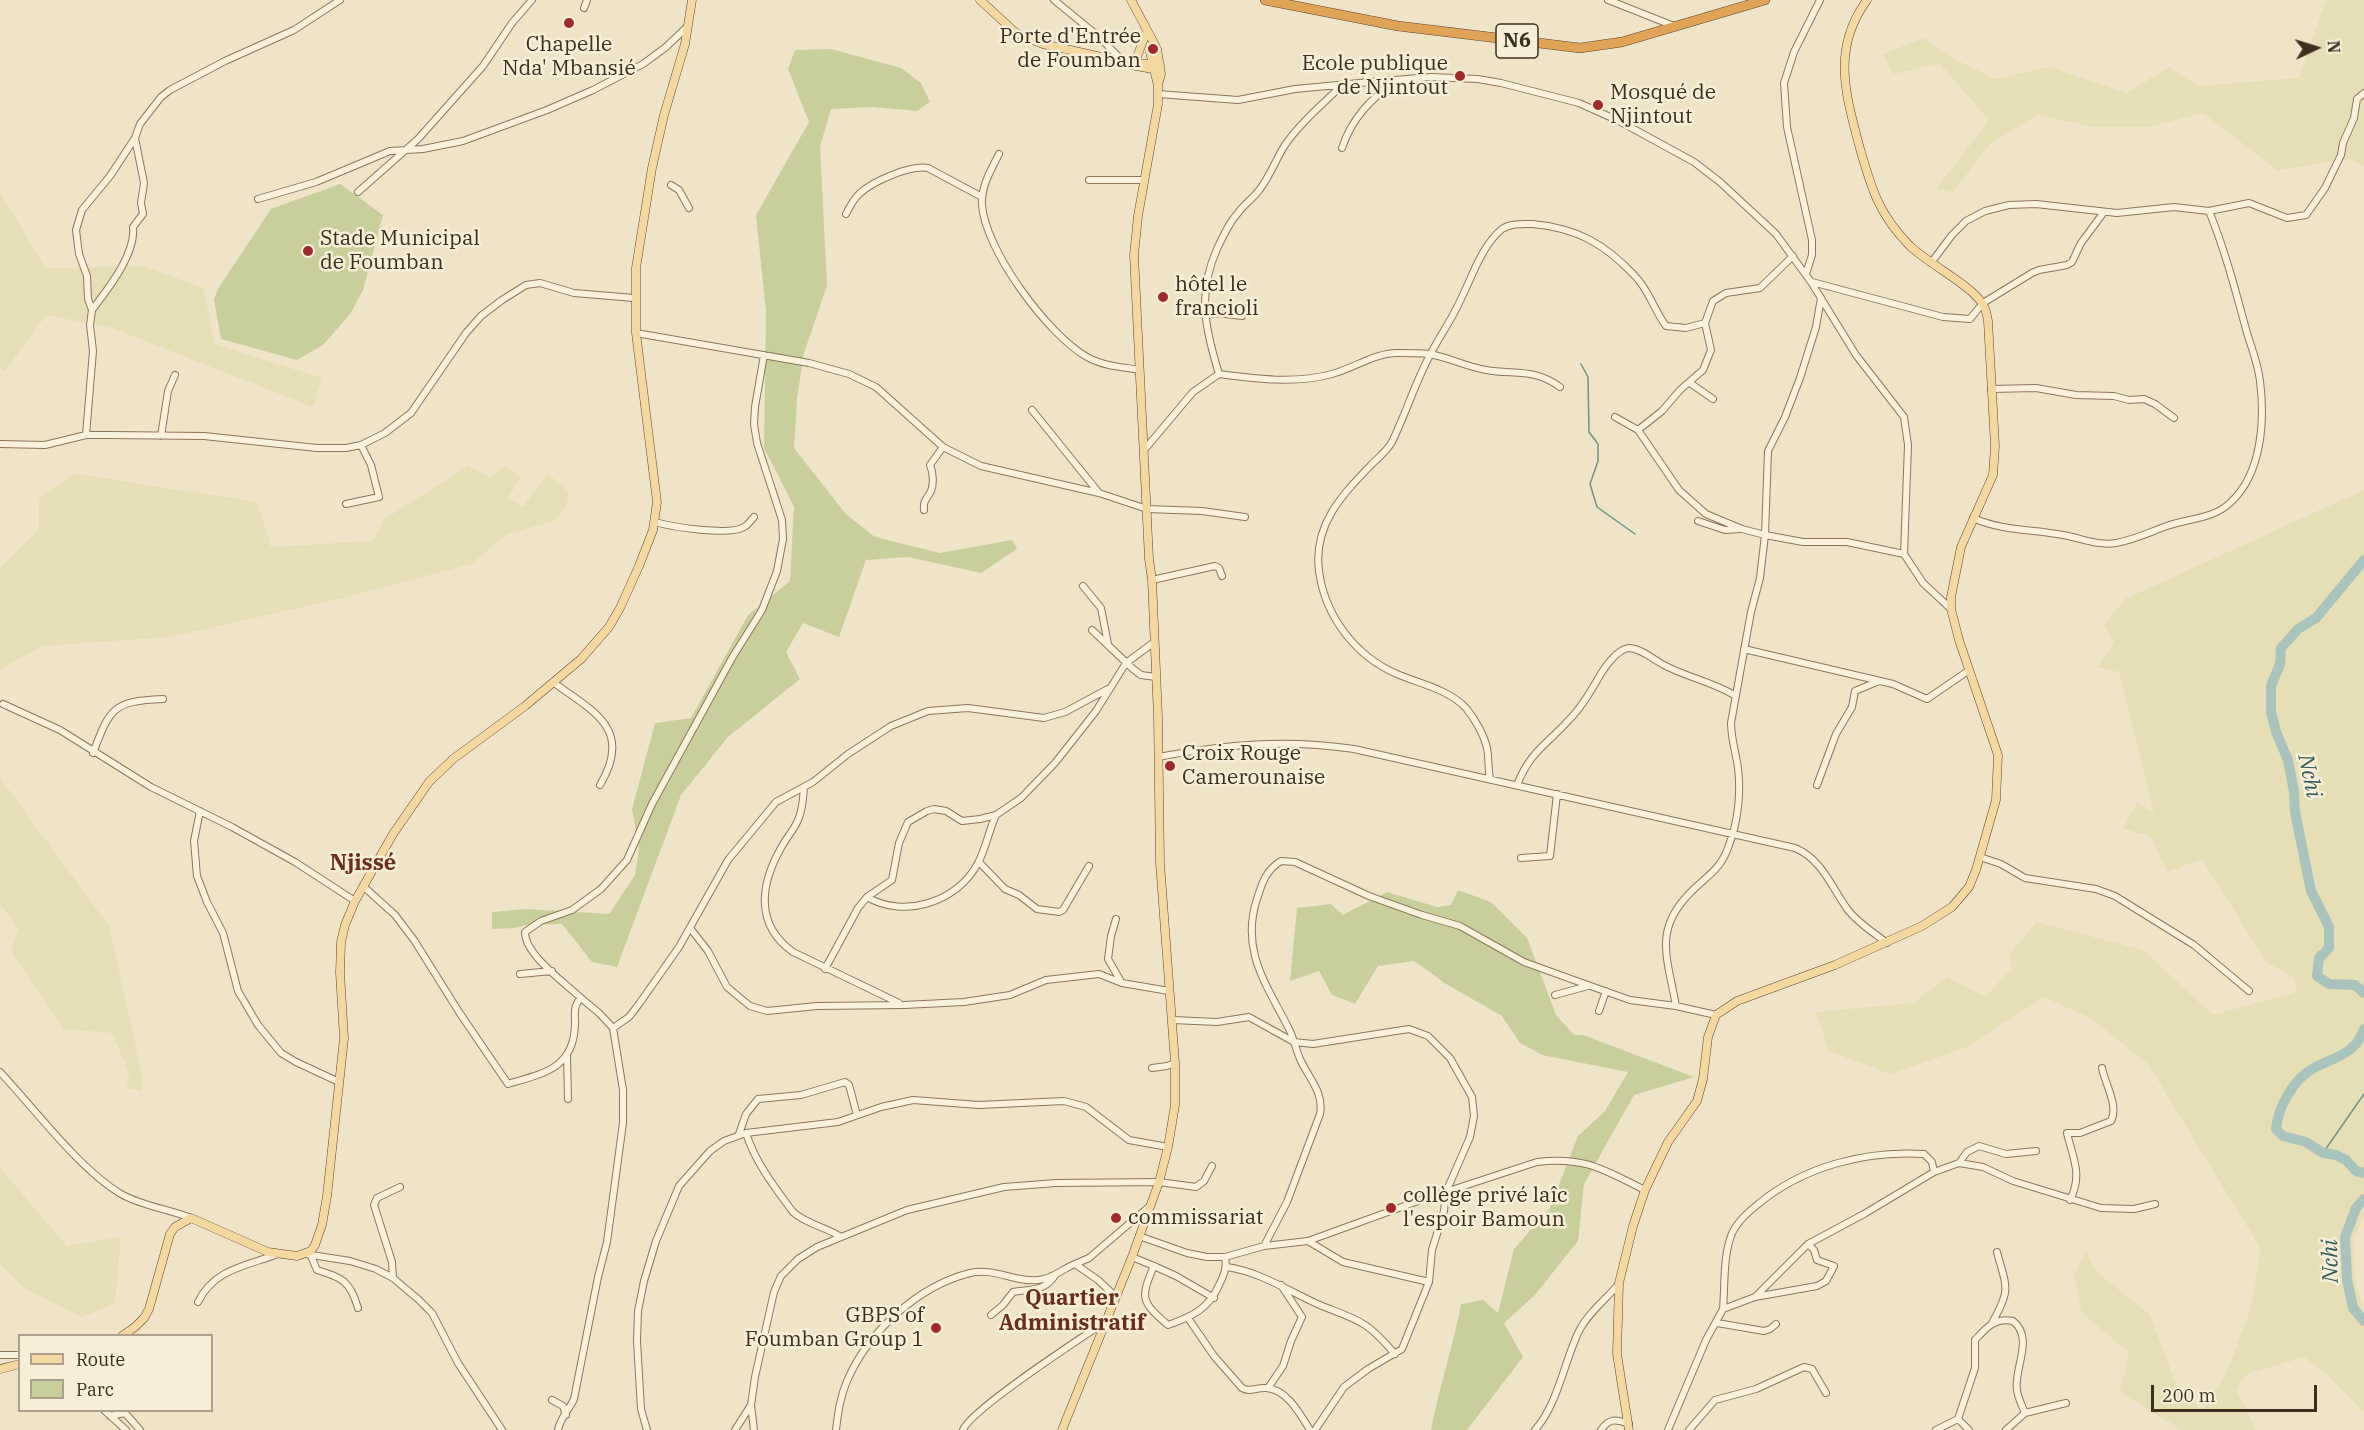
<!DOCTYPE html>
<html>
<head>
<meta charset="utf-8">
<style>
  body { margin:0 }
  #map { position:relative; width:2364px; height:1430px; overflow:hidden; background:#f0e4c8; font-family:"IBM Plex Serif",serif }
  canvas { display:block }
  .legend { position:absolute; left:18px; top:1334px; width:195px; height:78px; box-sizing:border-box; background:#f7eed8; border:2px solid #ada18e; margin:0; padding:8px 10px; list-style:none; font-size:18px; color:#3d2e20 }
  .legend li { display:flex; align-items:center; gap:12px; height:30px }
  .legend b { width:30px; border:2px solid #ada18e }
  .north { position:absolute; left:2286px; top:18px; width:60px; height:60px; -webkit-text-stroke:4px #f7eed8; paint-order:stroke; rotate:86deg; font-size:16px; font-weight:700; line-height:24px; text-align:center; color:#3d2e20 }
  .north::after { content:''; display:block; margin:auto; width:21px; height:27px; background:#3d2e20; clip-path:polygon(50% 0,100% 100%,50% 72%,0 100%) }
  .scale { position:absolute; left:2151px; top:1385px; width:166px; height:27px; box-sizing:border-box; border:3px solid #3d2e20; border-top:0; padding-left:8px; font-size:18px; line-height:21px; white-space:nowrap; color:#3d2e20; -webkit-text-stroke:4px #f7eed8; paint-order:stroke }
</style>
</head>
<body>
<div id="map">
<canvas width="2364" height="1430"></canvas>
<ul class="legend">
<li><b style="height:8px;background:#f3d9a0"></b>Route</li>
<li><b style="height:16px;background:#c9cf9b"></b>Parc</li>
</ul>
<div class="north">N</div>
<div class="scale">200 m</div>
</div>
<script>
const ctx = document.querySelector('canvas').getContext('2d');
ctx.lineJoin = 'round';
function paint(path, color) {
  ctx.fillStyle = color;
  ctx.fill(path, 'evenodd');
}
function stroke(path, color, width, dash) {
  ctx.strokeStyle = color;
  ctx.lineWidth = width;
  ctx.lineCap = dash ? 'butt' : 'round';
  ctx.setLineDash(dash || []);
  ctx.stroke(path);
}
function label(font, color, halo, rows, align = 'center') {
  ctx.font = font + ' "IBM Plex Serif",serif';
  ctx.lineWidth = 5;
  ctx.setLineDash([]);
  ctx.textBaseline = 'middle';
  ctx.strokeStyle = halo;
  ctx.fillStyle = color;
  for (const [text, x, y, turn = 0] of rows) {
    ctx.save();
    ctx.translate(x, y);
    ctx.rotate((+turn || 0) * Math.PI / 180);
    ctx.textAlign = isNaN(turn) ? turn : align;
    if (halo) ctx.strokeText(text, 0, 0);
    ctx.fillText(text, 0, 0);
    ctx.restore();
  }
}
const farmland = new Path2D(`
  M2326,0H2364V166L2349,159L2277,170L2203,113L2148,127H2094L2037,115L1990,144L1953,192L1936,189L1989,120L1939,63L1894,74L1882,55L1923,38L1954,59L1995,79L2050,67L2127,93L2169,67L2198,86L2299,78Z
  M0,192L45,268L144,266L203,288L215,344L322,378L313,407L112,328L46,315L5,371L0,369Z
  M506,465L521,477L508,498L523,507L547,473L569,492L565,509L554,521L507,534L471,564L347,597L169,637L41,646L0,670V567L39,530V498L76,474L257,502L271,547L373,541L383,520L468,466L490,477Z
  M2364,490V1215L2354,1238L2356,1287L2364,1308V1413L2327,1374L2304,1357L2247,1374L2236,1389L2256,1430H2182L2120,1392L2129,1353L2082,1313L2074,1274L2086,1251L2097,1272L2150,1315L2177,1387L2202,1410L2226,1374L2251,1308L2261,1249L2148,1064L2090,1018L2044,997L1967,1047L1890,1074L1829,1051L1816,1012L1913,1003L1948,977L1985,997L2012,968L2009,955L2036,922L2143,950L2213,1015L2296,992L2295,978L2267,963L2202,859L2167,872L2151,836L2123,829L2137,803L2154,813L2119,672L2097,667L2114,642L2104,625L2125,599Z
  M0,778L109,926L142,1075V1091L127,1088L129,1073L112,1033L64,1029L11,952L18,929L0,904Z
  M0,1168L67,1246L121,1237L115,1303L82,1317L24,1288L0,1265Z`);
const green = new Path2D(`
  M831,49L901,68L921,83L930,102L917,111L871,107L831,109L820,147L827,286L804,353L797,399L794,448L846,514L875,537L940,553L1012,540L1017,549L981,573L908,557L866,560L839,637L803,623L786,652L800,679L728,737L681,795L617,967L592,962L562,924L525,925L515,928L492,929V912L526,909L609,914L635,875L639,849L632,809L655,723L691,718L748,615L790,581L794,507L764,448L766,311L756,215L809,122L788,69L795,50Z
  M340,184L383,215L363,290L351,313L323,345L297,360L221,339L214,299L219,287L271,209Z
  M1458,890L1491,902L1527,938L1556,1015L1574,1035H1583L1694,1077L1634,1095L1584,1184L1578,1241L1535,1295L1504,1323L1523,1357L1467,1430H1431C1439,1387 1453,1347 1461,1304L1483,1300L1498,1313L1514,1249L1550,1208L1578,1136L1605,1111L1628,1072L1542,1055L1520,1043L1502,1016L1446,984L1414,961L1378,966L1355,1004L1332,995L1319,971L1290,981L1297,908L1331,904L1343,915L1387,892L1437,907L1451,905Z`);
const stream = new Path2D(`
  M1581,364L1588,377L1589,432L1598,444V461L1590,484L1597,507L1635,534
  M2323,1153L2364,1094`);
const river = new Path2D(`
  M2364,560L2316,618L2298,629L2281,648L2280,664L2271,686V712L2276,732L2288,760L2294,792L2295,812L2311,891L2329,927V948L2319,958L2317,976L2329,984L2355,985L2364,993
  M2364,1029C2355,1055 2336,1056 2314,1068C2294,1078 2278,1107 2276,1129L2283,1136L2306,1142L2323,1153L2336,1155L2346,1160L2356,1171L2364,1173
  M2364,1199L2356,1208L2345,1237L2347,1279L2353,1308L2364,1321`);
const minor = new Path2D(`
  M1054,0L1097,35L1123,61
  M1608,0L1674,26
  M584,8L587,0
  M1158,94L1238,100L1295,89L1370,82L1431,77L1478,79L1501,83L1579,103L1619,121L1694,162L1720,182L1776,234L1811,282L1856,355L1904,417L1908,445L1904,554L1923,583L1951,609
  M1342,148C1352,118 1370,100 1395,81
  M999,154C991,170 981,186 982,205C985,250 1048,335 1087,357C1103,366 1122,367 1140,370
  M1089,180H1144
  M671,185L679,190L689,208
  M358,192L418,139L483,66L512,23L532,0
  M258,199L316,182L390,151L423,149L463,141L547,110L593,90L643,64L666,47L688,26
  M846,214C850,206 853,200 859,194C873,181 910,165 928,168L982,197
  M1931,263L1952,235L1966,221L1985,211L2009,205L2036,204L2117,213L2174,207L2209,211L2249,203L2287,218L2306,215L2325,188L2341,155L2343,143L2354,118L2357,99L2364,93
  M1806,274L1812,255V240L1787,127L1784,83L1794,52L1820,0
  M1812,282L1943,317L1970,319L1983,303L2032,273L2039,270L2067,265L2072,262L2081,243L2104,212
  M92,310C108,289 136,254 133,227L143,214L141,203L144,183L135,138
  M1204,315L1218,313L1242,316
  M636,333L809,363L849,374L876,387L943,447L981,466L1099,493L1147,509L1202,511L1245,517
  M1219,374C1205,328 1197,294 1217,249C1223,236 1229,223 1238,213C1244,204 1254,198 1260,189C1270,176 1276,159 1285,145C1301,122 1322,105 1342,85
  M1690,383L1713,399
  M1991,389L2036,388L2076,395L2114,396L2129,400L2144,399L2155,404L2174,418
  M1032,410L1099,493
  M1615,417L1638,430L1679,490L1706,514L1742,529L1765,535L1803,542H1847L1904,554
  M1638,430L1662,411L1680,390L1703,370L1711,350L1705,323L1713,301L1726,293L1760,288L1793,256
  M86,435L93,351L90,325L92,310L88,299L87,276L79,254L76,230L82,210L110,176L135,138L140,124L161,97L170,90L225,61L294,30L340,0
  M161,436L168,391L175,375
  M0,444L45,445L86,435H109L204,436L317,448H346L361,445L385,433L411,413L466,333L481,316L502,300L526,285L540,283L574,293L634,298
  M1145,449L1193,392L1219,374C1257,379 1295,384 1332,374C1354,368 1375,353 1397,353C1407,353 1419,353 1429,354C1448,357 1467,367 1486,370C1514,375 1535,368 1560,387
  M346,504L379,497L371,465L361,445
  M924,510C923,500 927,499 931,491C934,484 933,472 930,465L943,447
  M1973,518C2002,531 2032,529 2063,535C2081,538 2097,546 2116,543C2133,540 2148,533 2164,527C2187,518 2213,520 2231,502C2262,473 2265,420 2260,381C2258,364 2252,349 2247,333C2236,292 2225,250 2209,211
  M1698,521L1725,530L1740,529
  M655,522C672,527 730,536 744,527C748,525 751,520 754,517
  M1152,580L1215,566L1219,568L1222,576
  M1083,586L1101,608L1108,644
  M1092,630L1133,669L1141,675L1156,677
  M1744,649L1893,684L1927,699L1968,671
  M554,683C595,712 633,730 600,785
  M3,704L60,730L151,787L232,827L295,862L355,901
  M93,753C110,708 113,701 163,699
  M1158,757C1228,744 1284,739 1354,749L1795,848C1823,860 1831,887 1848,910C1858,923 1874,933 1887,943
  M1490,779C1488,769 1489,758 1487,748C1484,735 1475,719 1466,708C1448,689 1420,684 1397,674C1355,656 1325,616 1319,571C1313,525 1342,495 1371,465C1378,458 1387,451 1392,442C1406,413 1415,383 1430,355C1439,337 1451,321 1459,303C1471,280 1481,246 1502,229C1511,223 1523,224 1533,224C1577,228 1605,244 1635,276C1649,290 1654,310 1666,326L1686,328L1705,323
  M1517,785C1530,752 1545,746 1568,721C1582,707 1592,689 1602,672C1608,663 1618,649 1629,648C1640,648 1653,659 1662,664C1685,677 1711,681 1734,695
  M1817,785L1836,734L1852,707L1855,691L1879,681
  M804,787C803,799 803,809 798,820C794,830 786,838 781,848C760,885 755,925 793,952L899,1003
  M200,811L194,841L197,876L207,902L223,933L238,991L258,1025L281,1053L296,1062L339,1082
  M1980,857L2001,864L2025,878L2096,889L2115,896L2194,945L2249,991
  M1521,858L1550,856L1557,794
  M979,862L1005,889L1019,895L1037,909L1059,912L1063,910L1089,866
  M363,886L395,915L414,940L459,1012L508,1084C545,1073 574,1068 575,1024C575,1013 573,1006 581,998L599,1013L613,1028L629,1017L639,1004L679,947L728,860L776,802L813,782L848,754L891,726L928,711L968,708L1044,718L1065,712L1108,689
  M867,897C904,919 958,902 978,863C986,848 989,830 996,815
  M1116,919L1111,936L1108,959L1120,980
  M690,928L708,951L727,987L750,1006L767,1011L817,1006L904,1005L964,1002L1010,995L1046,980L1099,974L1122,983L1169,991
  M825,969L858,908L867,897L892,880L899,843L908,822L927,811L934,809L946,811L962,821L980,819L996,815L1021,798L1055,763L1096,711L1126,663L1153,643
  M520,974L552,971
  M1555,995L1588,986
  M581,998C565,983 525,955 525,932L541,921L572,910L601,889L627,860L652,804L732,658L762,610L777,571L783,539L782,520L757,443L754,424L755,407L764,355
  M1676,1006C1667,955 1652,928 1695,888C1711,873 1722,867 1729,845C1738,822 1741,793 1738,768C1736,753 1731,739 1731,723L1751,612L1760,578L1765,535L1768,451L1785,417L1800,378L1816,327L1821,298
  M1599,1011L1606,991
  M1172,1020L1217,1022L1249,1017L1294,1042L1313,1044L1396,1031L1409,1029L1428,1036L1450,1058L1472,1097L1474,1116L1470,1137L1446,1192L1444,1211L1432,1250L1429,1282L1402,1349L1368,1369L1344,1387L1315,1430
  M567,1056L568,1099
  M1152,1068L1167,1066L1175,1063
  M0,1072C34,1108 79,1169 121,1194C142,1206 168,1209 191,1218
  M746,1133C755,1162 775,1188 793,1212C806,1224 826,1227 841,1237
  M739,1134L746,1114L758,1099L801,1095L845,1082L849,1085L857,1115
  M1959,1163L1967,1152L1979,1146L2006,1154L2036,1151
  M2070,1200C2083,1174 2073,1159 2067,1133H2080L2111,1121C2119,1106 2105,1084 2102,1068
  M1139,1236L1187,1253L1207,1257H1225L1264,1246L1308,1241L1421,1200L1537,1162C1585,1156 1604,1170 1645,1190
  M1308,1241L1343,1262L1429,1282
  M1264,1246L1287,1202L1320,1114C1324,1092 1309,1079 1300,1059C1296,1050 1294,1039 1289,1029C1267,985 1240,951 1257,899C1262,883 1266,870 1281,861L1295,862L1369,896L1422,915L1460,926L1524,962L1571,979L1630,1000L1676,1006L1716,1015
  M305,1254L350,1261L376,1269L393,1278L419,1300L432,1313L458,1363L502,1430
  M311,1256L317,1270C343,1278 350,1281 358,1308
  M1132,1257L1154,1266C1140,1298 1141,1302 1168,1325C1191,1317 1209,1309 1219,1285C1224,1275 1227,1268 1225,1257
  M1075,1264L1089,1258L1150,1206
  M1154,1266L1176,1276L1214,1298
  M1227,1267C1261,1272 1290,1292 1322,1306C1337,1312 1351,1316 1365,1325C1376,1332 1386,1344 1395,1354
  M393,1278L392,1262L374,1205L377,1198L400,1187
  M1755,1297L1817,1286L1826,1281L1834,1266L1817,1260L1814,1250L1808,1244
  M198,1302C214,1269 246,1266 278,1254
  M1723,1309C1725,1286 1723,1258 1731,1236C1735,1224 1747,1213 1757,1205C1802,1167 1865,1150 1924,1154L1932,1162L1934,1172
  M991,1315L1003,1305L1013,1292C1030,1289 1043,1292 1054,1277
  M1188,1318L1214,1356L1242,1388C1250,1393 1257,1387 1266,1388C1287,1389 1300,1414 1310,1430
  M1717,1323L1764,1331L1770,1329L1776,1324
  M1992,1323C2011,1289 2007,1289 1997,1252
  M0,1355H20
  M1268,1388L1283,1366L1291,1341L1302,1317L1281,1285
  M552,1400L563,1406L566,1415
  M104,1410L126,1430
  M110,1416L125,1413L140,1430
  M558,1430C560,1418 569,1410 574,1399L598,1277L607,1242L623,1123V1090L613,1028
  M647,1430L641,1409L637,1341L638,1311L644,1281L656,1241L679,1186L710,1151L724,1141L746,1133L838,1122L881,1107L913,1100L979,1105L1064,1101L1086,1107L1129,1140L1168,1147
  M735,1430L751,1405
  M754,1430L751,1405L755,1377L774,1292L781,1276L798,1259L817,1247L907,1210L1004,1187L1056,1183L1159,1182L1196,1187L1204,1181L1212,1166
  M836,1430C838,1413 840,1397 847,1381C868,1332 918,1286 970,1273C994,1267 1016,1283 1038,1280C1053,1279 1062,1269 1075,1264L1098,1280L1115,1296
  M963,1430C970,1410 1081,1338 1105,1322
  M1535,1430C1558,1404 1564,1362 1579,1331C1588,1313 1606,1299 1619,1284
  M1601,1430C1609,1418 1616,1419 1629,1424
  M1668,1430L1706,1340L1723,1309L1755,1297L1808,1244L1864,1214L1934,1172L1959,1163L1983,1167L2013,1181L2101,1208L2134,1209L2155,1204
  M1689,1430L1715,1400L1756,1389L1804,1367L1812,1369L1826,1393
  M1936,1430L1958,1419
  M1969,1430L1958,1419L1975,1368V1340C1986,1328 1995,1317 2013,1321C2032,1336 2018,1361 2017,1381C2015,1392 2021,1403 2025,1413
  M2006,1430L2025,1413L2066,1403`);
const major = new Path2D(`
  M980,0L1016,33L1043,44L1124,62L1160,65
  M1131,0L1155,45
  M1157,49L1161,74L1158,85
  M1135,62L1146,33
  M1131,65L1158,70
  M122,1336L135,1327L144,1318L149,1309L170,1234L175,1227L191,1218L268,1252L297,1256L311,1251L315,1245L322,1225L327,1196L344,1038L340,973L341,942L345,925L355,901L393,834L429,782L453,759L525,706L581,659L609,627L620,608L639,566L653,530L657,502L636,333V268L652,168L664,115L685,44L692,0
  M0,1369L20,1364
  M1062,1430L1132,1257L1159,1182L1168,1147L1175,1105V1063L1160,863L1158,717L1152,580L1149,559L1134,255L1138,216L1158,104V86L1150,52
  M1629,1430L1617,1354L1619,1283L1633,1226L1645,1190L1668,1142L1697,1101L1703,1079L1708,1037L1716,1015L1737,1001L1835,965L1922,926L1952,907L1969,887L1976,870L1996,800L1998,755L1959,640L1951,609V597L1961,547L1993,475L1995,446L1988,321C1987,315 1986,308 1982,303C1969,284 1929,264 1910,246C1878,214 1871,187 1859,145C1845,92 1832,48 1867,0`);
const highway = new Path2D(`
  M1265,0L1398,26L1580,48L1622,42L1765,0`);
const markers = [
  [569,23,6,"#9e2a2b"],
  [1153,49,6,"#9e2a2b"],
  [1460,76,6,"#9e2a2b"],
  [1598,105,6,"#9e2a2b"],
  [308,251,6,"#9e2a2b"],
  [1163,297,6,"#9e2a2b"],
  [1170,766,6,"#9e2a2b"],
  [1391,1208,6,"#9e2a2b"],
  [1116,1218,6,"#9e2a2b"],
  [936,1328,6,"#9e2a2b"]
];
const shields = [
  [1517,41,42]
];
const shieldNames = [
  ["N6",1517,41]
];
const poiNames = [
  ["Porte d'Entrée",1141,37,"right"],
  ["de Foumban",1141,61,"right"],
  ["Chapelle",569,45,"center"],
  ["Nda' Mbansié",569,69,"center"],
  ["Ecole publique",1448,64,"right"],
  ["de Njintout",1448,88,"right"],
  ["Mosqué de",1610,93],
  ["Njintout",1610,117],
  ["Stade Municipal",320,239],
  ["de Foumban",320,263],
  ["hôtel le",1175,285],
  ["francioli",1175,309],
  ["Croix Rouge",1182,754],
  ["Camerounaise",1182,778],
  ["collège privé laîc",1403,1196],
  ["l'espoir Bamoun",1403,1220],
  ["commissariat",1128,1218],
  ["GBPS of",924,1316,"right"],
  ["Foumban Group 1",924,1340,"right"]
];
const waterNames = [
  ["Nchi",2309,776,78],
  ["Nchi",2331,1261,-91]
];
const neighbourhoodNames = [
  ["Njissé",363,864],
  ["Quartier",1072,1299],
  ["Administratif",1072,1324]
];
paint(farmland, '#e6deb5');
paint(green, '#c9cf9b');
stroke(stream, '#6f938a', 1.5);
stroke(river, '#a9c4bc', 10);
stroke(minor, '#8d765c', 8);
stroke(major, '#5b4430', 9);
stroke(highway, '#5b4430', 10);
stroke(minor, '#faf1dc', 6);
stroke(major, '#f3d9a0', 8);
stroke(highway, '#e0a458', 9);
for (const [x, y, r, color] of markers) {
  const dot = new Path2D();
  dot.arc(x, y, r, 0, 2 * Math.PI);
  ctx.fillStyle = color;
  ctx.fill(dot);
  stroke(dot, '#f7eed8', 2);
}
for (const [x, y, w] of shields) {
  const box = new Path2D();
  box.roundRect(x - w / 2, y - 17, w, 34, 4.5);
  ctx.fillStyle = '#f7eed8';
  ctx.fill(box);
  stroke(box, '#3d2e20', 1.5);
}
label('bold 20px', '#3d2e20', null, shieldNames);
label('21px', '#3d2e20', '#f7eed8', poiNames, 'left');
label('italic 22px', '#2f5d5a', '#f7eed8', waterNames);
label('bold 22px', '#6b2e1e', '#f7eed8', neighbourhoodNames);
</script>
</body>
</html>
